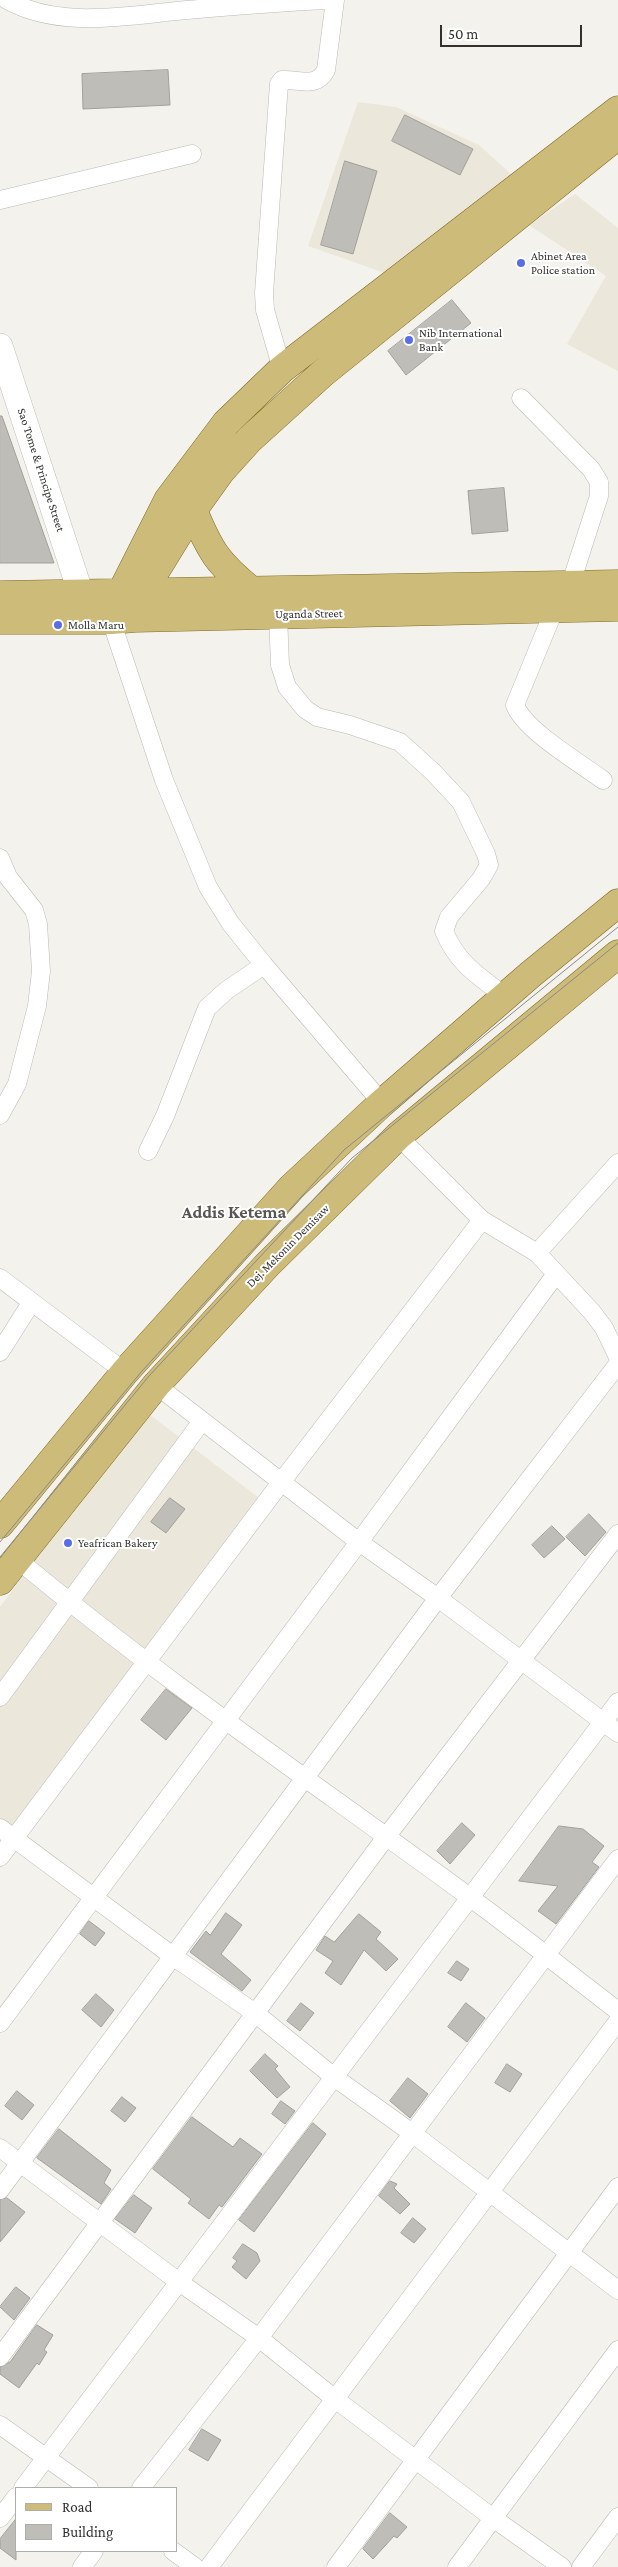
<!DOCTYPE html>
<html>
<head>
<meta charset="utf-8">
<style>
  body { margin:0 }
  #map { position:relative; width:618px; height:2567px; overflow:hidden; background:#f4f2ec; font-family:"Crimson Pro",serif }
  canvas { display:block }
  .legend { position:absolute; left:15px; top:2487px; width:162px; height:65px; box-sizing:border-box; background:#fff; border:1px solid #adadab; margin:0; padding:6px 9px; list-style:none; font-size:15px; color:#31312e }
  .legend li { display:flex; align-items:center; gap:10px; height:25px }
  .legend b { width:25px; border:1px solid #adadab }
  .scale { position:absolute; left:440px; top:25px; width:142px; height:22px; box-sizing:border-box; border:2px solid #31312e; border-top:0; padding-left:6px; font-size:15px; line-height:18px; white-space:nowrap; color:#31312e; -webkit-text-stroke:4px #fff; paint-order:stroke }
</style>
</head>
<body>
<div id="map">
<canvas width="618" height="2567"></canvas>
<ul class="legend">
<li><b style="height:6px;background:#cdbb79"></b>Road</li>
<li><b style="height:14px;background:#bfbdb8"></b>Building</li>
</ul>
<div class="scale">50 m</div>
</div>
<script>
const ctx = document.querySelector('canvas').getContext('2d');
ctx.lineJoin = 'round';
function paint(path, color) {
  ctx.fillStyle = color;
  ctx.fill(path, 'evenodd');
}
function stroke(path, color, width, dash) {
  ctx.strokeStyle = color;
  ctx.lineWidth = width;
  ctx.lineCap = dash ? 'butt' : 'round';
  ctx.setLineDash(dash || []);
  ctx.stroke(path);
}
function label(font, color, halo, rows, align = 'center') {
  ctx.font = font + ' "Crimson Pro",serif';
  ctx.lineWidth = 4;
  ctx.setLineDash([]);
  ctx.textBaseline = 'middle';
  ctx.strokeStyle = halo;
  ctx.fillStyle = color;
  for (const [text, x, y, turn = 0] of rows) {
    ctx.save();
    ctx.translate(x, y);
    ctx.rotate((+turn || 0) * Math.PI / 180);
    ctx.textAlign = isNaN(turn) ? turn : align;
    if (halo) ctx.strokeText(text, 0, 0);
    ctx.fillText(text, 0, 0);
    ctx.restore();
  }
}
const built = new Path2D(`
  M358,102L396,107L479,145L513,176L388,274L308,246Z
  M575,194L618,228V371L567,344L606,276L529,225Z
  M145,1411L263,1501L0,1860V1607Z`);
const building = new Path2D(`
  M168,70L170,105L83,109L82,74Z
  M405,115L473,149L460,175L392,141Z
  M345,161L377,171L353,254L321,245Z
  M452,300L471,323L406,375L388,351Z
  M0,416H2L54,563H0Z
  M504,488L508,531L472,534L468,491Z
  M170,1498L185,1509L166,1533L151,1522Z
  M589,1514L606,1532L585,1556L566,1537Z
  M552,1526L565,1539L544,1558L532,1545Z
  M166,1689L192,1708L166,1740L141,1720Z
  M462,1823L475,1835L450,1864L437,1851Z
  M559,1826L583,1829L604,1846L592,1862L599,1867L556,1924L538,1911L558,1886L519,1881Z
  M226,1913L242,1925L221,1954L251,1980L242,1991L190,1952L206,1931L210,1935Z
  M359,1914L381,1932L376,1939L398,1959L386,1971L364,1950L341,1985L325,1973L333,1961L316,1950L325,1936L334,1942Z
  M89,1921L105,1933L95,1946L80,1934Z
  M457,1961L469,1969L461,1981L448,1973Z
  M96,1994L114,2010L101,2027L82,2010Z
  M301,2003L314,2013L300,2031L287,2021Z
  M466,2003L485,2018L467,2042L448,2027Z
  M265,2054L278,2066L275,2069L290,2087L277,2098L250,2071Z
  M507,2064L522,2074L510,2092L495,2083Z
  M408,2078L428,2094L410,2118L390,2101Z
  M17,2091L34,2105L22,2120L5,2106Z
  M122,2097L136,2108L125,2122L111,2111Z
  M281,2101L295,2111L285,2124L272,2114Z
  M192,2117L233,2147L240,2138L262,2154L222,2207L219,2205L209,2219L188,2203L191,2199L153,2169Z
  M313,2123L326,2134L254,2232L239,2220Z
  M59,2129L111,2170L104,2183L111,2189L101,2204L37,2158Z
  M390,2181L397,2184L394,2188L410,2204L400,2214L379,2196Z
  M134,2195L152,2208L135,2233L115,2219Z
  M7,2198L25,2212L0,2242V2200Z
  M413,2218L426,2229L414,2243L401,2233Z
  M243,2244L257,2253L260,2261L246,2279L232,2267L237,2261L233,2258Z
  M16,2287L30,2298L14,2320L0,2307Z
  M37,2325L53,2335L44,2350L47,2352L39,2365L37,2363L19,2388L0,2374V2367L10,2362Z
  M202,2429L221,2440L208,2461L189,2450Z
  M390,2513L407,2527L397,2538L394,2536L373,2559L363,2549Z
  M16,2519V2560L0,2548V2539Z`);
const minor = new Path2D(`
  M7,0C61,30 128,15 187,10C234,6 281,2 328,0
  M0,200L192,154
  M282,369L265,310L264,293L279,84L282,80C300,79 316,89 326,70L335,0
  M521,398L591,469L599,482V496L570,586
  M555,608L515,705C524,730 580,763 603,780
  M278,614L280,665L287,687L305,709L317,717L350,725L400,742L433,772L461,802L486,854L489,865L481,879L449,917L444,931C457,963 478,976 505,996
  M111,620L164,780L208,887L231,924L264,965L382,1103
  M0,858L8,877L34,910L38,924L41,971L37,1006L17,1084L0,1115
  M398,1136L482,1220L537,1253L592,1312L604,1328L618,1357
  M148,1151L165,1116L207,1008L227,990L264,965
  M537,1253L618,1163
  M0,1278L125,1372
  M0,1352L31,1303
  M156,1385L359,1542L438,1598L618,1733
  M17,1559C161,1679 317,1785 468,1896C519,1933 568,1973 618,2011
  M0,1697L202,1421
  M0,1828L174,1957L255,2013L334,2077L412,2133L618,2290
  M0,1857L282,1481L482,1220
  M0,2023L359,1542L556,1274
  M0,2148L179,2282L259,2338L335,2399L493,2518L562,2567
  M0,2190L438,1598L618,1364
  M0,2357L386,1837L618,1534
  M0,2425L89,2488
  M23,2488L618,1702
  M141,2488L259,2338L618,1859
  M0,2518L16,2497
  M173,2551L195,2567
  M82,2567L94,2551
  M209,2567L618,2021
  M336,2567L618,2187
  M457,2567L618,2350
  M581,2567L618,2517`);
const secondary = new Path2D(`
  M0,346L81,594`);
const primary = new Path2D(`
  M193,510C210,551 218,564 252,591
  M0,595L618,584
  M135,618L142,593L193,510L221,471L249,440L323,373L618,135
  M0,620H111L135,618L618,607
  M111,620L121,593L168,500L226,423L282,369L618,110
  M0,1524L125,1372L292,1187L382,1103L531,974L618,903
  M0,1581L156,1385L268,1264L398,1136L618,954`);
const tram = new Path2D(`
  M0,1542L142,1371L344,1150L618,927
  M0,1557L149,1376L352,1158L618,943`);
const markers = [
  [521,263,5,"#596ee5"],
  [409,340,5,"#596ee5"],
  [58,625,5,"#596ee5"],
  [68,1543,5,"#596ee5"]
];
const poiNames = [
  ["Abinet Area",531,256],
  ["Police station",531,270],
  ["Nib International",419,333],
  ["Bank",419,347],
  ["Molla Maru",68,625],
  ["Yeafrican Bakery",78,1543]
];
const streetNames = [
  ["Sao Tome & Principe Street",41,470,72],
  ["Uganda Street",309,614,-1],
  ["Dej. Mekonin Demisaw",288,1246,-45]
];
const districtNames = [
  ["Addis Ketema",234,1212]
];
paint(built, '#ebe7da');
paint(building, '#bfbdb8');
stroke(building, '#a2a09b', 1);
stroke(minor, '#bbb9b4', 19);
stroke(secondary, '#bbb9b4', 26);
stroke(primary, '#816d24', 29);
stroke(minor, '#fff', 18);
stroke(secondary, '#fff', 25);
stroke(primary, '#cdbb79', 28);
stroke(tram, '#8b8a86', 1);
for (const [x, y, r, color] of markers) {
  const dot = new Path2D();
  dot.arc(x, y, r, 0, 2 * Math.PI);
  ctx.fillStyle = color;
  ctx.fill(dot);
  stroke(dot, '#fff', 2);
}
label('12px', '#31312e', '#fff', poiNames, 'left');
label('12px', '#31312e', '#fff', streetNames);
label('bold 18px', '#585752', '#fff', districtNames);
</script>
</body>
</html>
